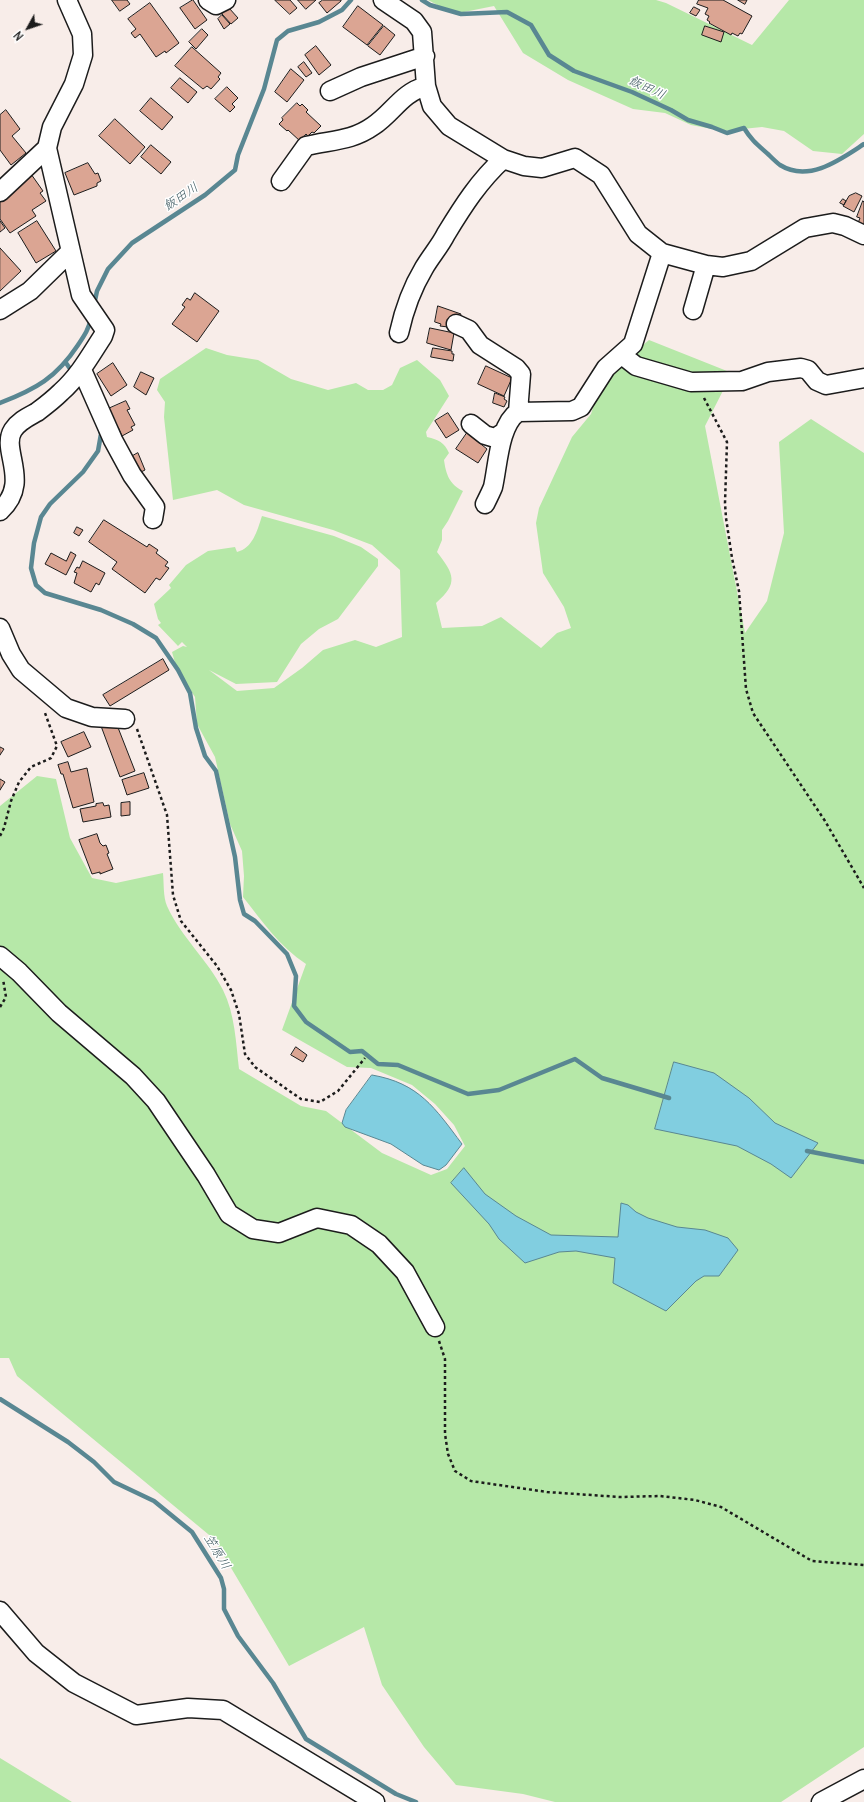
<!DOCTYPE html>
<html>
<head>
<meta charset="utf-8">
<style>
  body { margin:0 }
  #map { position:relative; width:864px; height:1802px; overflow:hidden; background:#f8ede9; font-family:Delius,sans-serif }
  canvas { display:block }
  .north { position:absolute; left:8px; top:8px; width:40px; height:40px; -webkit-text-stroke:3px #fff; paint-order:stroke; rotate:230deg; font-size:11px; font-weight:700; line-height:16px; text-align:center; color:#1c1c1c }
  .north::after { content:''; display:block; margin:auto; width:14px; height:18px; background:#1c1c1c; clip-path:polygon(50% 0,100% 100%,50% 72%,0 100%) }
</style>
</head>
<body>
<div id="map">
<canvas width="864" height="1802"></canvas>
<div class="north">N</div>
</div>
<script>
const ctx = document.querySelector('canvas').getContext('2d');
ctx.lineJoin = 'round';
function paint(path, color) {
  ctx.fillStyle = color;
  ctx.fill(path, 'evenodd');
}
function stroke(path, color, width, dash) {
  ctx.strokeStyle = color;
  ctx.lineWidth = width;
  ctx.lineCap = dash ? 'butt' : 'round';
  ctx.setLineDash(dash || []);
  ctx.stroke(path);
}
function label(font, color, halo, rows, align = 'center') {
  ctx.font = font + ' Delius,"Klee One",sans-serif';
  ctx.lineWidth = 3;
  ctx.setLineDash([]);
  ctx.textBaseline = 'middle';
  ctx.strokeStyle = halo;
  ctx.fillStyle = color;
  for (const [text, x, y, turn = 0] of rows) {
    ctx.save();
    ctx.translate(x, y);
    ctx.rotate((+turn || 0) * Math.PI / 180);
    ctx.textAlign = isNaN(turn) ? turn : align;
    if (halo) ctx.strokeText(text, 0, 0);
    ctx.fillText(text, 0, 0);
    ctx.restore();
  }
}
const green = new Path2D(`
  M428,0H656L666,3L752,45L789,0H864V134L842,154L813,151L784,131L762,127L723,131L691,125L665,113L633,109L568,80L523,53L494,6L454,14Z
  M649,340L732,373L705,426L745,633L767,601L784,533L779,442L811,419L864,453V1747L781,1802H555L523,1794L456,1785L424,1747L382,1685L364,1627L289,1666L214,1539L17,1376L9,1358H0V806L37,776L56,779L70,838L92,878L116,883L163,873C164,882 163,897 167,906C181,937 208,960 223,990C235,1014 236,1043 239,1069L301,1106L326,1111L382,1153L431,1175L447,1169L465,1146L454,1125L435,1104L412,1085L371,1068L347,1067L282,1030L306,964C280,947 262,921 243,897L244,876L242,851L230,824L215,757L197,724L195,697L177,670L172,652L183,646L187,647L182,642L178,646L158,625L161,623L158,619L154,604L171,588L169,585L186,565L208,551L235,547L237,552C253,548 257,531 262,516L334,536L361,547L378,559V566L338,619L319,629L301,644L277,682L236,684L209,670L237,691L274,688L302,668L323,650L355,640L376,647L402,637L400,570L372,545L333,530L244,505L217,490L173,500L164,417L165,402L157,390L160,379L206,348L227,355L258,360L291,379L328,390L356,383L368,390H383L392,385L400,368L417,360L440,380L449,396L426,432L427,437C439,440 444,442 449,453L444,460C446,474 449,484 463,491L448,521L442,530V540L437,552C454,574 459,583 436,603L442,628L482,626L501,617L541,648L557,633L571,628L564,607L543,573L536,523L539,508L572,437L591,414L599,388L616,368Z
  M0,1758L72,1802H0Z`);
const water = new Path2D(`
  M674,1062L714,1073L749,1098L775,1123L818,1143L791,1178L771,1164L737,1146L655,1129Z
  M372,1075C419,1083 435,1108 462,1144L446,1165L439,1170L423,1165L391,1144L345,1127L342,1123L346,1110Z
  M464,1168L485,1194L516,1216L551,1235L618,1237L621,1203L628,1205L636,1212L648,1218L677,1227L705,1230L728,1238L738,1250L719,1276H704L696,1281L666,1311L613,1283L615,1258L576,1251L559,1252L525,1263L499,1239L489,1224L451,1183Z`);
const stream = new Path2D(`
  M422,0L430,5L461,14L507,12L531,25L549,55L574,71L632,92L671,110L688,120L712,127L727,133L744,128C752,141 758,145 769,155C772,158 776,162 780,165C809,183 841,159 864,144
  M94,305L97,291L108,269L132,243L205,195L235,170L238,155L264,89L277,40L288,31L319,22L342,10L351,0
  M66,363L73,373
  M0,403C36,389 56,378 78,345C84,336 89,329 91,318
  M100,430L101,434L98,451L83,472L50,504L41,517L34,543L31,568L36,585L45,593L101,610L133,624L156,638L178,670L190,693L196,728L205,756L216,771L235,857L240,900L244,914L255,921L287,954L296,976L294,1006L306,1022L350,1052L362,1051L378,1064L398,1065L468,1094L499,1090L575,1059L602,1078L669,1098
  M807,1151L864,1162
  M0,1399L68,1442L94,1462L114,1482L154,1501L192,1532L221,1578L224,1589V1609L238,1636L273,1683L306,1739L396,1794L416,1802`);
const building = new Path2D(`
  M112,0H127L130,4L120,11Z
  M193,0L207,20L195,29L180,8Z
  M275,0H290L297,8L290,14Z
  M298,0H316L306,9Z
  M323,0H341V1L327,13L319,3Z
  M699,0H723L752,16L742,34L740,33L738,36L732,33L731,35L709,23L710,22L707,20L709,16L705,14L708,8L697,4Z
  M738,0H747L745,4Z
  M150,3L179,43L166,53L165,51L156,57L140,34L135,38L131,33L136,29L128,19Z
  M358,6L383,25L367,45L343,27Z
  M694,7L700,10L696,16L690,13Z
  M229,8L238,18L231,24L222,14Z
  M222,15L230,24L224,29L218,19Z
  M384,26L395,35L380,55L368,46Z
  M705,26L724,32L721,42L702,35Z
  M202,29L208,35L196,49L189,42Z
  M316,46L331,65L319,75L305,55Z
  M192,47L221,73L218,77L220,79L211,89L207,86L203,89L175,66Z
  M304,62L312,73L306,77L298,67Z
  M291,69L304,80L287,102L275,92Z
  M180,78L197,92L188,103L171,88Z
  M227,87L238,98L232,104L235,107L230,112L215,99Z
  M151,98L173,117L162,130L140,111Z
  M297,103L300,106L302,104L308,110L306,112L321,126L314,133L312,132L308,136L306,134L300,141L288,130L287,131L279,124L283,120L282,118Z
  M6,110L20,129L12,136L26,153L11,165L0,150V115Z
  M115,119L145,147L130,164L99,136Z
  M151,145L171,162L161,174L141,157Z
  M88,163L95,174L98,173L101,181L97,183V186L74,195L65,173Z
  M31,174L43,191L40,193L46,201L32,210L36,216L10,233L0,219V200L19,187L16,184Z
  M856,193L862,196L854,212L843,206L849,196Z
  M843,199L846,201L844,205L840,203Z
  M863,201L864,202V225L858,223L860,218L857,217Z
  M0,221L5,228L0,232Z
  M37,221L56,251L36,263L18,233Z
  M0,248L21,271L0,291Z
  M195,293L219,311L197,342L172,324L185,307L182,305L187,298L190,300Z
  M438,306L461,314L459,320L448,327L440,326L441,324L435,322Z
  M430,328L454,333L451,350L427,343Z
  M433,348L452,351V354H454L453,361L431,357Z
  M113,363L127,385L111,396L97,374Z
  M486,366L512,378L504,396L478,384Z
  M141,372L154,378L146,395L134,387Z
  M495,393L505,397L504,399L507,401L504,407L493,403Z
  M126,401L130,409L127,410L135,425L131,427L133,430L122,436L118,427L116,428L108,409Z
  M448,413L459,430L446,438L435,421Z
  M467,433L487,449L478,463L456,449Z
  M138,453L145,470L139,473L129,458Z
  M104,520L147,547L149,544L158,550L156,553L168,562L165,566L169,568L160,580L156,578L145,593L112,569L117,562L89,542Z
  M77,527L83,530L79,536L74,533Z
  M71,552L76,555L66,575L45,564L51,553L66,561Z
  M83,561L105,573L99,585L96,583L91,592L74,583L77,573L74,572L77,567L79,568Z
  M163,659L169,670L110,706L103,695Z
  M117,725L135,771L120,777L101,726Z
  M84,732L91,747L68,757L61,742Z
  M0,747L4,749L0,755Z
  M68,762L71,772L87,768L94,802L73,808L63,774H61L58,765Z
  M144,773L149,788L127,795L122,780Z
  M0,779L5,782L0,790Z
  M130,802V815L121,816V803Z
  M103,803L104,806L109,805L111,817L83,822L80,809L96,806V804Z
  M97,834L100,843L103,846L106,845L109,853L107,854L113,869L100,874V872L92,874L79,840Z
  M296,1047L307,1055L303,1062L291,1055Z`);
const path = new Path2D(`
  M704,398L727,442L725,503L726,518L732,558L739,591L746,689L753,713L825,821L864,888
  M137,729L167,815L173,895L181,921L217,966L231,990L239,1014L245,1054L255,1067L301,1099L320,1102L338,1091L365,1058
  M0,836L4,828L11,801L19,782L31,767L51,758L57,746L45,713
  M0,1007L6,997L3,979
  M439,1341L445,1359V1434L448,1454L455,1471L471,1481L547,1492L620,1497L660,1496L695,1500L721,1507L812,1561L864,1565`);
const minor = new Path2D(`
  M208,0L216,5L226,0
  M383,0L414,21L422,32L426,86L432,106L449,126L503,159L524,166L542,168L575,158L601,175L638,234L662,253L706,265L723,267L751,261L805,228L833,223L845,226L864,235
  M330,91L361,77L425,56
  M281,181L306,146C331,140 352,141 373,126C393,113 401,93 426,86
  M0,192L47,148
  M0,310L30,291L70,252
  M693,310L706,265
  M456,324L469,330L480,345L516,368L521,374L518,412
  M399,333C404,310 412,288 424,268C431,256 440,246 446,234C463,206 479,181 503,159
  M622,355L636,366L691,382L742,381L768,372L801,368L808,370L817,381L826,385L864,378
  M82,370L113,440L132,475L155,507L153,519
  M471,424L485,435L495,438L504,432
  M485,504C488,498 491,492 493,487C498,465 499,425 518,412L572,411L581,407L606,368L633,344L662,253
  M0,511C32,482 0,450 13,430C19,421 28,417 37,412C45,406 54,399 61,392C79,376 90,356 103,336L105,330L81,295L47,148L52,127L74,84L83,55L82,34L67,0
  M0,628L11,654L21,670L66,708L92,717L125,719
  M0,956L19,972L59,1013L133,1076L156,1101L206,1175L229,1214L253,1229L279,1233L317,1218L351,1225L379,1244L405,1272L435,1327
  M0,1611L36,1653L74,1683L136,1715L188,1708L223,1710L375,1802
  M821,1802L864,1779`);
const waterNames = [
  ["飯田川",647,88,25],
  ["飯田川",181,197,-34],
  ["笠原川",217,1552,59]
];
paint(green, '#b6e8a8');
paint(water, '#81cee0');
stroke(water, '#598792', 1);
stroke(stream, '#598792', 4.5);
paint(building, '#dba593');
stroke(building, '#1c1c1c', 1);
stroke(minor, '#1c1c1c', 21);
stroke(path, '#1c1c1c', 2.5, [3, 3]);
stroke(minor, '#fff', 18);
label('italic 13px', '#3f5a61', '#fff', waterNames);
</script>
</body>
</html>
